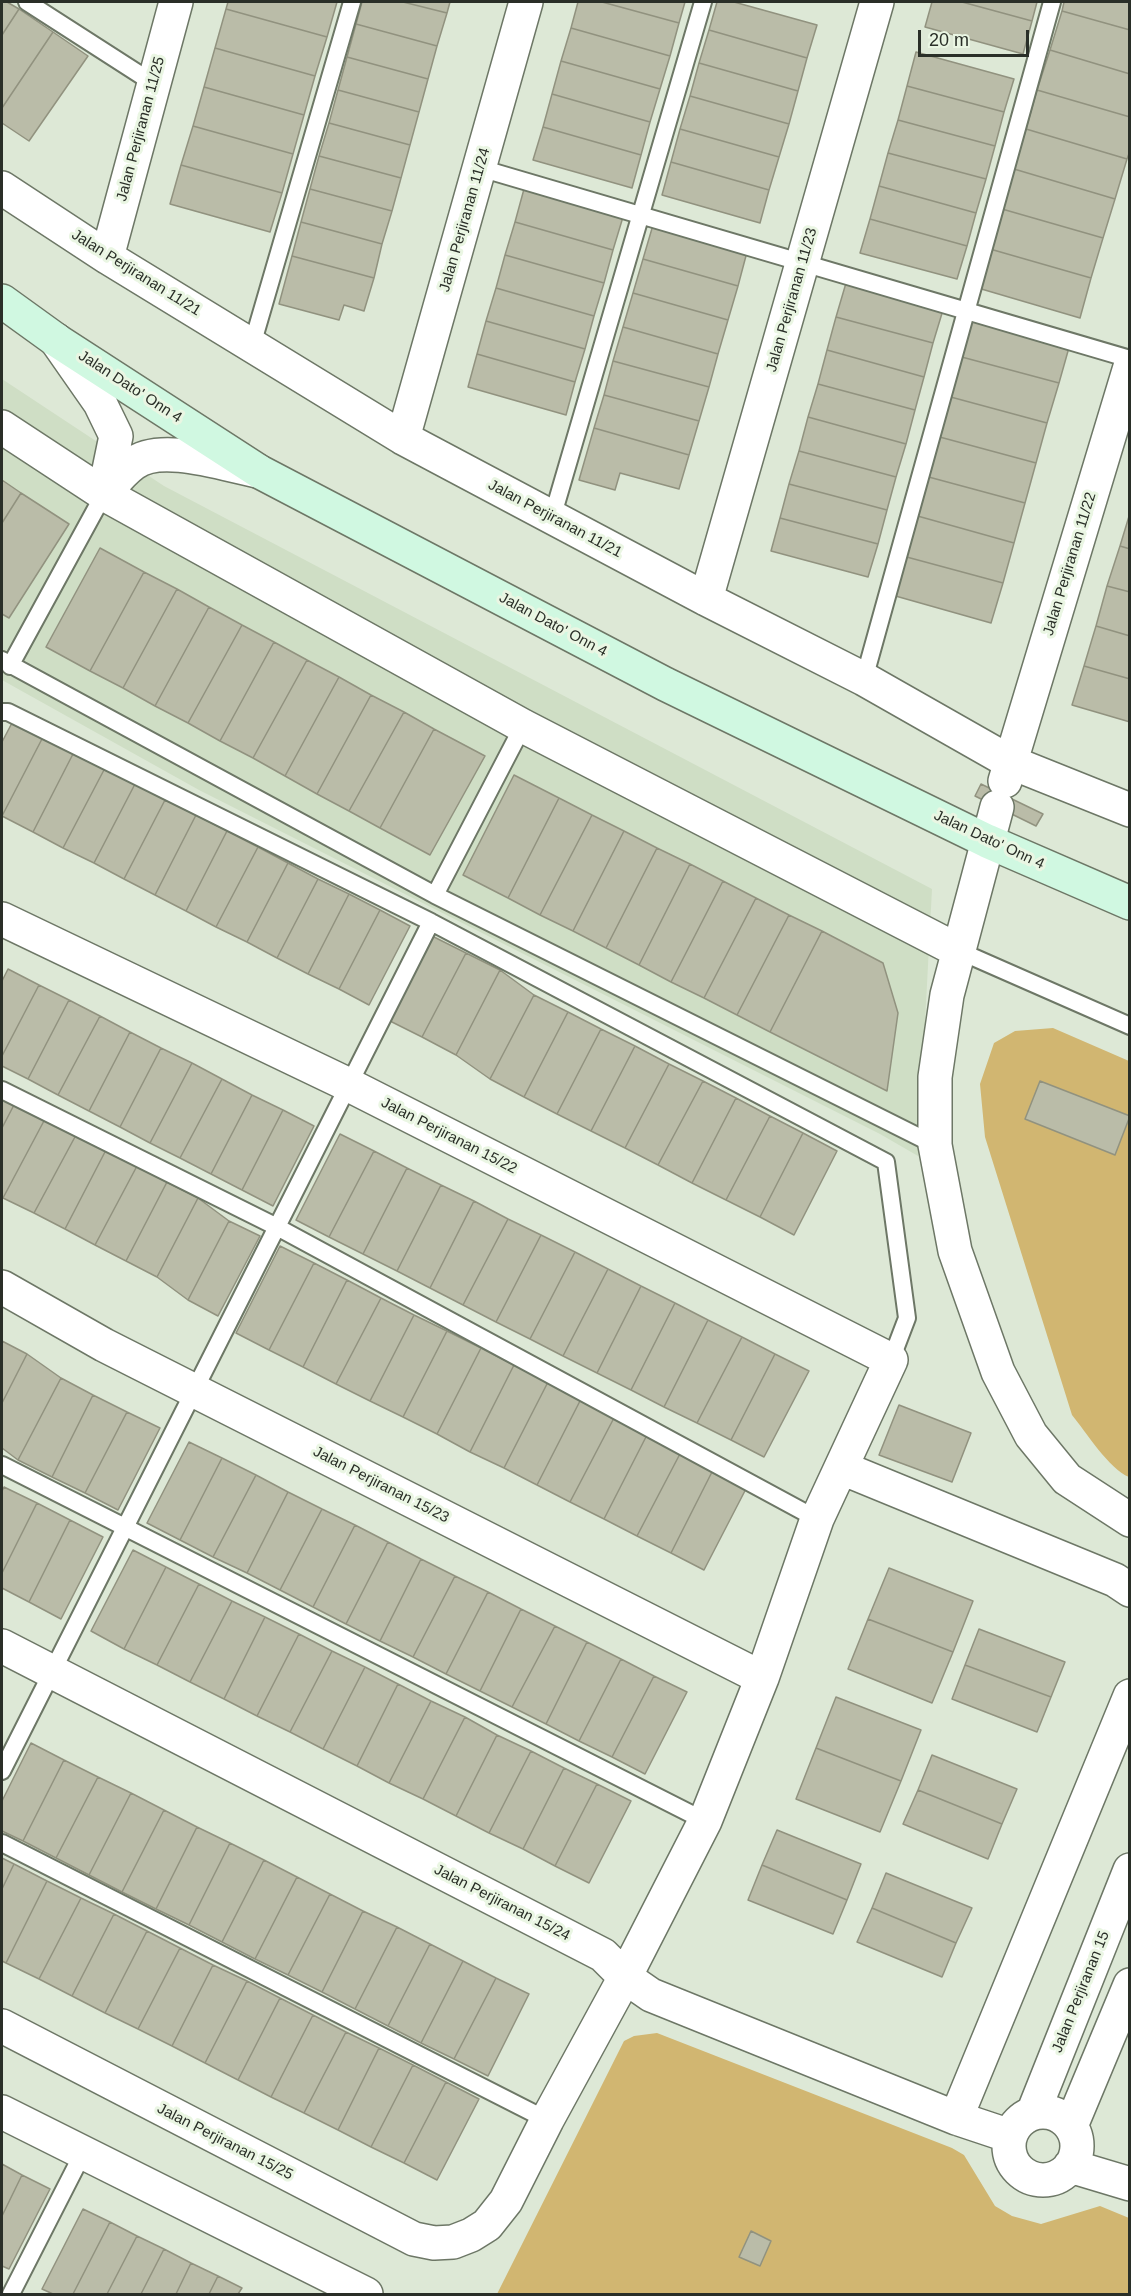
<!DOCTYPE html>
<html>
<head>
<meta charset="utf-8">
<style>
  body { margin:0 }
  #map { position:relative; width:1131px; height:2296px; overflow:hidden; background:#dde8d6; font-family:Arial,sans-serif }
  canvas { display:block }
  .frame { position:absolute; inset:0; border:3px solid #2a2f28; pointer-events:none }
  .scale { position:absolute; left:918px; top:30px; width:111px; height:27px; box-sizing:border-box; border:3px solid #2a2f28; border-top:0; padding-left:8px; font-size:18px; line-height:21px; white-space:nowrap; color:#2a2f28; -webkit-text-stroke:4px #eaf6e3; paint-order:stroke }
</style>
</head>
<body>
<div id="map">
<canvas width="1131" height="2296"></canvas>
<div class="frame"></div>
<div class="scale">20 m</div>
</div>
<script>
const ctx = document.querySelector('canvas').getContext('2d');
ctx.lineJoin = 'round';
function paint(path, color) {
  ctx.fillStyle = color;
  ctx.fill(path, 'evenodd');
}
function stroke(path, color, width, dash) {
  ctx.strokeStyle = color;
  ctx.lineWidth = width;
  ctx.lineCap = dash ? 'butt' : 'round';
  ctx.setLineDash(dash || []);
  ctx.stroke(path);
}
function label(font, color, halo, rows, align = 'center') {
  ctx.font = font + ' Arial,sans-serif';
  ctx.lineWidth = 6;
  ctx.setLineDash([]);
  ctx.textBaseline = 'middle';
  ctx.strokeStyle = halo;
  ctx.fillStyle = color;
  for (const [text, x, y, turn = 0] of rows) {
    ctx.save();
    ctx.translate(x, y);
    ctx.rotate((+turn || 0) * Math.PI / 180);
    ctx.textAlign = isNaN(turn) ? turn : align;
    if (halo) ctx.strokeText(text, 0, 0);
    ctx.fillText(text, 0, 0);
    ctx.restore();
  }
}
const built = new Path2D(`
  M2,379L164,486L932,889L918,1156L880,1134L199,790L2,680Z`);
const green = new Path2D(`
  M1053,1028L1129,1061V1477C1109,1469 1086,1432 1072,1415L985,1137L980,1084L994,1043L1015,1031Z
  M657,2033L952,2148L964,2155L995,2206L1012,2216L1041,2224L1100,2206L1129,2218V2294H497L624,2041L634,2036Z`);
const building = new Path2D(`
  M2,2H7L19,9L2,35Z
  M228,2H337L327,37L226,9Z
  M362,2H403L447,13L437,46L356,24Z
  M403,2H450L447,13Z
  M578,2H602L679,23L670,56L571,28Z
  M602,2H685L679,23Z
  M717,2H734L817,25L807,58L709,30Z
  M932,2H962L1032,21L1023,54L925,27Z
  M962,2H1037L1032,21Z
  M1064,2H1130V30L1062,11Z
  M19,9L53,32L2,108V35Z
  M226,9L327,37L315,76L215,48Z
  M1062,11L1130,30V74L1050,50Z
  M356,24L437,46L428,79L347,57Z
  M571,28L670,56L660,89L561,61Z
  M709,30L807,58L798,91L699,63Z
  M53,32L88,56L29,141L2,123V108Z
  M215,48L315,76L304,115L204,87Z
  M1050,50L1130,74V117L1037,90Z
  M916,52L1014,79L1004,112L907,86Z
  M347,57L428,79L419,112L338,90Z
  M561,61L660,89L650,122L552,94Z
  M699,63L798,91L789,124L690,96Z
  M907,86L1004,112L995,146L898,120Z
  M204,87L304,115L293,154L193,126Z
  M338,90L419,112L410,145L329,123Z
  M1037,90L1130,117V151L1127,159L1026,129Z
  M552,94L650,122L641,155L543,127Z
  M690,96L789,124L779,157L680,129Z
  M898,120L995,146L986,179L888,153Z
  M329,123L410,145L401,178L319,156Z
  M193,126L293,154L282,193L181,165Z
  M543,127L641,155L632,188L533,160Z
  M680,129L779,157L769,190L671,162Z
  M1026,129L1127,159L1115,199L1014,169Z
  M888,153L986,179L976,213L879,186Z
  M319,156L401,178L392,211L310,189Z
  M671,162L769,190L760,223L662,195Z
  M181,165L282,193L270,232L170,204Z
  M1014,169L1115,199L1103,238L1002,209Z
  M879,186L976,213L967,246L870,219Z
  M310,189L392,211L382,244L301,222Z
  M524,189L623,217L613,250L515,222Z
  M1002,209L1103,238L1091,278L990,249Z
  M870,219L967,246L957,279L860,253Z
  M301,222L382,244L374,278L292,256Z
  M515,222L613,250L604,283L505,255Z
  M653,225L747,252L738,286L643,259Z
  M990,249L1091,278L1080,318L978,288Z
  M505,255L604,283L594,316L496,288Z
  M292,256L374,278L364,311L344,305L339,320L279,304Z
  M643,259L738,286L728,320L633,293Z
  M846,283L943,310L933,343L836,317Z
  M496,288L594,316L585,349L486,321Z
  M633,293L728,320L718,354L623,327Z
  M969,316L1070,344L1059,383L958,356Z
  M836,317L933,343L924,377L827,350Z
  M486,321L585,349L575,382L477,354Z
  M623,327L718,354L709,387L613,361Z
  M827,350L924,377L915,410L818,384Z
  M477,354L575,382L566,415L468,387Z
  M958,356L1059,383L1047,423L947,396Z
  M613,361L709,387L699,421L604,395Z
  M818,384L915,410L906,444L808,417Z
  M604,395L699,421L689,455L594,428Z
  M947,396L1047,423L1036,463L936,436Z
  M808,417L906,444L896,477L799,451Z
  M594,428L689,455L679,489L620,473L615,490L579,480Z
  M936,436L1036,463L1025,503L925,476Z
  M799,451L896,477L887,510L789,484Z
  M925,476L1025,503L1014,543L914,515Z
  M2,480L21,493L2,523Z
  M789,484L887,510L878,544L780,518Z
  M21,493L69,524L9,618L2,614V523Z
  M1130,513V549L1120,546Z
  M914,515L1014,543L1003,583L903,556Z
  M780,518L878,544L868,577L771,551Z
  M1120,546L1130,549V592L1107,586Z
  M100,548L144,572L90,671L46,647Z
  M903,556L1003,583L991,623L892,595Z
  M144,572L177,589L123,688L90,671Z
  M1107,586L1130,592V636L1096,626Z
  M177,589L209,607L155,706L123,688Z
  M209,607L242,625L188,723L155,706Z
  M242,625L274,642L220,741L188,723Z
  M1096,626L1130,636V679L1084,666Z
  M274,642L307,660L253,758L220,741Z
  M307,660L339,677L285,776L253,758Z
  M1084,666L1130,679V722L1072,705Z
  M339,677L371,695L317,794L285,776Z
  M371,695L404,712L349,811L317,794Z
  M404,712L434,729L380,828L349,811Z
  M13,721L43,737L2,816V742Z
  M434,729L485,756L430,855L380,828Z
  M43,737L74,752L33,832L2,816Z
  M74,752L105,768L63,848L33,832Z
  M105,768L135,784L94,863L63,848Z
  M514,775L559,798L508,898L463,875Z
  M135,784L165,800L124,879L94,863Z
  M981,784L1043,814L1036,826L975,796Z
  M559,798L592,815L540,915L508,898Z
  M165,800L196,815L155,895L124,879Z
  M196,815L227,831L186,911L155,895Z
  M592,815L624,831L573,931L540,915Z
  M227,831L258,847L216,927L186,911Z
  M624,831L657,848L606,948L573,931Z
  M258,847L288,863L247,942L216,927Z
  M657,848L690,864L639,965L606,948Z
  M288,863L318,879L277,958L247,942Z
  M690,864L723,881L671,982L639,965Z
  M318,879L349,894L308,974L277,958Z
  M723,881L756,898L704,998L671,982Z
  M349,894L380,910L339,989L308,974Z
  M756,898L789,915L737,1015L704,998Z
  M380,910L410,926L369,1005L339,989Z
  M789,915L822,931L770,1032L737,1015Z
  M822,931L883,963L898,1013L887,1091L770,1032Z
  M432,936L466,953L422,1037L388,1020Z
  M466,953L500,970L456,1055L422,1037Z
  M8,969L39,985L2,1056V981Z
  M500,970L534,995L490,1079L456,1055Z
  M39,985L69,1000L28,1079L2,1066V1056Z
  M534,995L568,1012L524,1097L490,1079Z
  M69,1000L100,1016L58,1095L28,1079Z
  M568,1012L601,1029L557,1114L524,1097Z
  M100,1016L130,1032L89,1111L58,1095Z
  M601,1029L635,1046L591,1131L557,1114Z
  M130,1032L161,1048L120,1127L89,1111Z
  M635,1046L669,1064L625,1148L591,1131Z
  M161,1048L192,1063L150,1143L120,1127Z
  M192,1063L222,1079L180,1158L150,1143Z
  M669,1064L703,1081L658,1165L625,1148Z
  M222,1079L252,1095L211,1174L180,1158Z
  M703,1081L736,1098L692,1183L658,1165Z
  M1040,1081L1130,1116L1115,1155L1025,1119Z
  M252,1095L283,1110L242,1190L211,1174Z
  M2,1096L15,1103L2,1128Z
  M736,1098L770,1116L726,1200L692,1183Z
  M15,1103L45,1119L3,1198L2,1197V1128Z
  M283,1110L314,1126L273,1206L242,1190Z
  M770,1116L803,1133L760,1217L726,1200Z
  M45,1119L76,1135L34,1213L3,1198Z
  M803,1133L837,1151L794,1235L760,1217Z
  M340,1134L374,1151L329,1237L296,1220Z
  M76,1135L106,1150L65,1229L34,1213Z
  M106,1150L137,1166L95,1245L65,1229Z
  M374,1151L407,1168L363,1254L329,1237Z
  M137,1166L167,1182L126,1261L95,1245Z
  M407,1168L441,1185L397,1271L363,1254Z
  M167,1182L198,1198L157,1277L126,1261Z
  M441,1185L474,1201L430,1288L397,1271Z
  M198,1198L229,1221L188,1300L157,1277Z
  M474,1201L508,1219L463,1305L430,1288Z
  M508,1219L541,1235L496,1322L463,1305Z
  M229,1221L260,1236L218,1316L188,1300Z
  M541,1235L575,1252L530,1339L496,1322Z
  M280,1246L314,1263L269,1350L236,1333Z
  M575,1252L608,1269L563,1356L530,1339Z
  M314,1263L347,1280L303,1367L269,1350Z
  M608,1269L641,1286L597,1373L563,1356Z
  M347,1280L381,1298L336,1384L303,1367Z
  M641,1286L675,1303L631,1390L597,1373Z
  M381,1298L414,1315L370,1401L336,1384Z
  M675,1303L708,1320L664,1407L631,1390Z
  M414,1315L447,1331L403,1417L370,1401Z
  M708,1320L742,1337L697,1423L664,1407Z
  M447,1331L481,1348L437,1434L403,1417Z
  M742,1337L775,1354L731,1440L697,1423Z
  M2,1341L27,1354L2,1403Z
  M481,1348L514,1365L470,1452L437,1434Z
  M27,1354L61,1378L18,1460L2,1448V1403Z
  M775,1354L809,1371L764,1457L731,1440Z
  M514,1365L548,1382L504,1468L470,1452Z
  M61,1378L93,1395L52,1477L18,1460Z
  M548,1382L581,1399L537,1485L504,1468Z
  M93,1395L127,1412L85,1493L52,1477Z
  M581,1399L615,1416L570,1502L537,1485Z
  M899,1405L971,1433L952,1482L879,1455Z
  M127,1412L160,1428L118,1510L85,1493Z
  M615,1416L648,1433L604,1519L570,1502Z
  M648,1433L682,1450L637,1536L604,1519Z
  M189,1442L222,1458L180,1540L147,1523Z
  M682,1450L715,1466L671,1553L637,1536Z
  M222,1458L256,1475L213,1557L180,1540Z
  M715,1466L749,1483L704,1570L671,1553Z
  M256,1475L288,1492L247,1573L213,1557Z
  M4,1487L37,1503L2,1573V1491Z
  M288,1492L322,1509L280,1590L247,1573Z
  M37,1503L70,1520L29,1602L2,1588V1573Z
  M322,1509L355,1525L313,1607L280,1590Z
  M70,1520L103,1537L61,1619L29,1602Z
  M355,1525L388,1542L346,1624L313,1607Z
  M388,1542L421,1559L380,1641L346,1624Z
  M133,1550L166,1567L124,1649L91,1631Z
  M421,1559L455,1576L413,1657L380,1641Z
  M166,1567L199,1584L157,1665L124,1649Z
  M889,1568L973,1601L953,1652L868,1619Z
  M455,1576L488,1592L446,1674L413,1657Z
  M199,1584L232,1601L190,1682L157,1665Z
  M488,1592L521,1609L480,1691L446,1674Z
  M232,1601L265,1617L224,1699L190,1682Z
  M521,1609L555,1626L512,1707L480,1691Z
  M265,1617L299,1634L257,1716L224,1699Z
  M868,1619L953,1652L932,1703L848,1669Z
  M555,1626L587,1642L546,1724L512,1707Z
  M979,1629L1065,1662L1051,1697L965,1665Z
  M299,1634L332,1651L290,1732L257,1716Z
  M587,1642L621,1659L579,1741L546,1724Z
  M332,1651L365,1667L323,1749L290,1732Z
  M621,1659L654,1676L612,1757L579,1741Z
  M965,1665L1051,1697L1037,1732L952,1699Z
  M365,1667L398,1684L357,1766L323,1749Z
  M654,1676L687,1692L645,1774L612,1757Z
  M398,1684L431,1701L389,1783L357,1766Z
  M836,1697L921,1730L901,1781L816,1748Z
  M431,1701L465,1717L423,1799L389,1783Z
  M465,1717L497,1735L456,1816L423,1799Z
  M497,1735L531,1751L489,1833L456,1816Z
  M31,1743L64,1760L23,1841L2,1831V1801Z
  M816,1748L901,1781L880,1832L796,1799Z
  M531,1751L564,1768L523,1849L489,1833Z
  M932,1755L1017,1789L1002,1824L918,1790Z
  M64,1760L98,1777L56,1858L23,1841Z
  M564,1768L597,1784L555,1866L523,1849Z
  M98,1777L131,1793L89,1875L56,1858Z
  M597,1784L631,1801L589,1883L555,1866Z
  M918,1790L1002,1824L988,1859L903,1824Z
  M131,1793L164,1810L122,1892L89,1875Z
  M164,1810L197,1827L156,1909L122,1892Z
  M197,1827L230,1843L189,1925L156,1909Z
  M777,1830L861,1864L847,1900L762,1865Z
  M230,1843L264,1860L222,1942L189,1925Z
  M2,1858L14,1864L2,1889Z
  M264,1860L297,1877L255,1959L222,1942Z
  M14,1864L47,1881L6,1963L2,1961V1889Z
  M762,1865L847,1900L833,1934L748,1900Z
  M886,1873L972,1908L956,1943L872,1908Z
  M297,1877L330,1894L288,1975L255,1959Z
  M47,1881L81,1898L39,1979L6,1963Z
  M330,1894L363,1911L322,1992L288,1975Z
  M81,1898L114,1914L72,1996L39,1979Z
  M872,1908L956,1943L942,1977L857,1942Z
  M363,1911L397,1927L355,2009L322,1992Z
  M114,1914L147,1931L105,2013L72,1996Z
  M397,1927L430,1944L388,2026L355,2009Z
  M147,1931L180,1948L138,2029L105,2013Z
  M430,1944L463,1961L421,2043L388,2026Z
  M180,1948L213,1965L172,2046L138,2029Z
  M463,1961L496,1978L454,2059L421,2043Z
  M213,1965L247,1981L205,2063L172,2046Z
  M496,1978L529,1994L488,2076L454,2059Z
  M247,1981L280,1998L238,2080L205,2063Z
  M280,1998L313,2015L271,2097L238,2080Z
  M313,2015L346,2032L304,2113L271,2097Z
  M346,2032L379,2048L338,2130L304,2113Z
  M379,2048L413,2065L371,2147L338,2130Z
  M413,2065L446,2082L404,2163L371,2147Z
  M446,2082L479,2099L437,2180L404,2163Z
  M2,2164L22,2175L2,2216Z
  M22,2175L50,2189L9,2269L2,2266V2216Z
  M83,2209L110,2222L73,2294H53L42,2289Z
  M110,2222L137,2236L107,2294H73Z
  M751,2231L771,2241L760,2266L739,2257Z
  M137,2236L164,2249L141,2294H107Z
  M164,2249L191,2263L176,2294H141Z
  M191,2263L218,2276L209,2294H176Z
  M218,2276L242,2288L238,2294H209Z`);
const lane = new Path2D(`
  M27,2L153,83
  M480,168L1130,359
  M252,345L352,2
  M552,518L703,2
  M2,660L435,895L935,1145
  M10,666L104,494
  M864,679L1052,2
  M2,712H8L431,922L886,1162L907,1318L891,1360
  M435,895L523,726
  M957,950L1130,1026
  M2,1090L277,1227L817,1519
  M2,1465L705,1821
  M2,1771L431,922
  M2,1843L547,2120
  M11,2294L83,2153`);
const street = new Path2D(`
  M2,188L107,257L403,438L706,599L864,679L1010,762L1130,810
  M107,257L176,2
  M56,340L100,403L116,436L104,494
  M2,427L104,494L523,726L957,950
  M403,438L526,2
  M104,494C113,484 122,472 133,464C160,442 226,465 258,471
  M706,599L877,2
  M1005,781L1130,367
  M997,807L947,995L935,1077V1145L955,1251L998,1372L1031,1435L1067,1479L1130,1520
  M2,919L349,1085L891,1360L817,1519L762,1678L705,1821L625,1977L547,2120L506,2201L487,2225L471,2235L453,2242L434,2243L414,2239L2,2026
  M2,1287L104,1345L762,1678
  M842,1468L1115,1580L1130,1590
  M2,1646L603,1955L625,1977L651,1995L956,2118L1010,2136
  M2,2112L366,2294
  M1009 2146a34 34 0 1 1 68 0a34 34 0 1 1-68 0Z
  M1033,2113L1130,1870
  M956,2118L1130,1696
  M1071,2126L1130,1985
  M1070,2166L1130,2184`);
const secondary = new Path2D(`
  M2,301L56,340L260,472L665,684L987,841L1130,903`);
const streetNames = [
  ["Jalan Perjiranan 11/25",141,129,-75],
  ["Jalan Perjiranan 11/24",465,220,-74],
  ["Jalan Perjiranan 11/21",136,273,32],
  ["Jalan Perjiranan 11/23",792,300,-74],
  ["Jalan Dato' Onn 4",130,387,33],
  ["Jalan Perjiranan 11/21",555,519,28],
  ["Jalan Perjiranan 11/22",1070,564,-73],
  ["Jalan Dato' Onn 4",553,625,28],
  ["Jalan Dato' Onn 4",989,840,25],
  ["Jalan Perjiranan 15/22",449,1136,27],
  ["Jalan Perjiranan 15/23",381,1485,27],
  ["Jalan Perjiranan 15/24",502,1903,27],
  ["Jalan Perjiranan 15",1081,1992,-68],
  ["Jalan Perjiranan 15/25",225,2142,27]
];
paint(built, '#cfdec5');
paint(green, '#d1b671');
paint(building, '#babca8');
stroke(building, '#91927f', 1.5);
stroke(lane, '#6d7766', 20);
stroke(street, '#6d7766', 36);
stroke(secondary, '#6d7766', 36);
stroke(lane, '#fff', 16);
stroke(street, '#fff', 33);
stroke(secondary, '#d0f8e1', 33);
label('15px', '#2a2f28', '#eaf6e3', streetNames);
</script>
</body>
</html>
